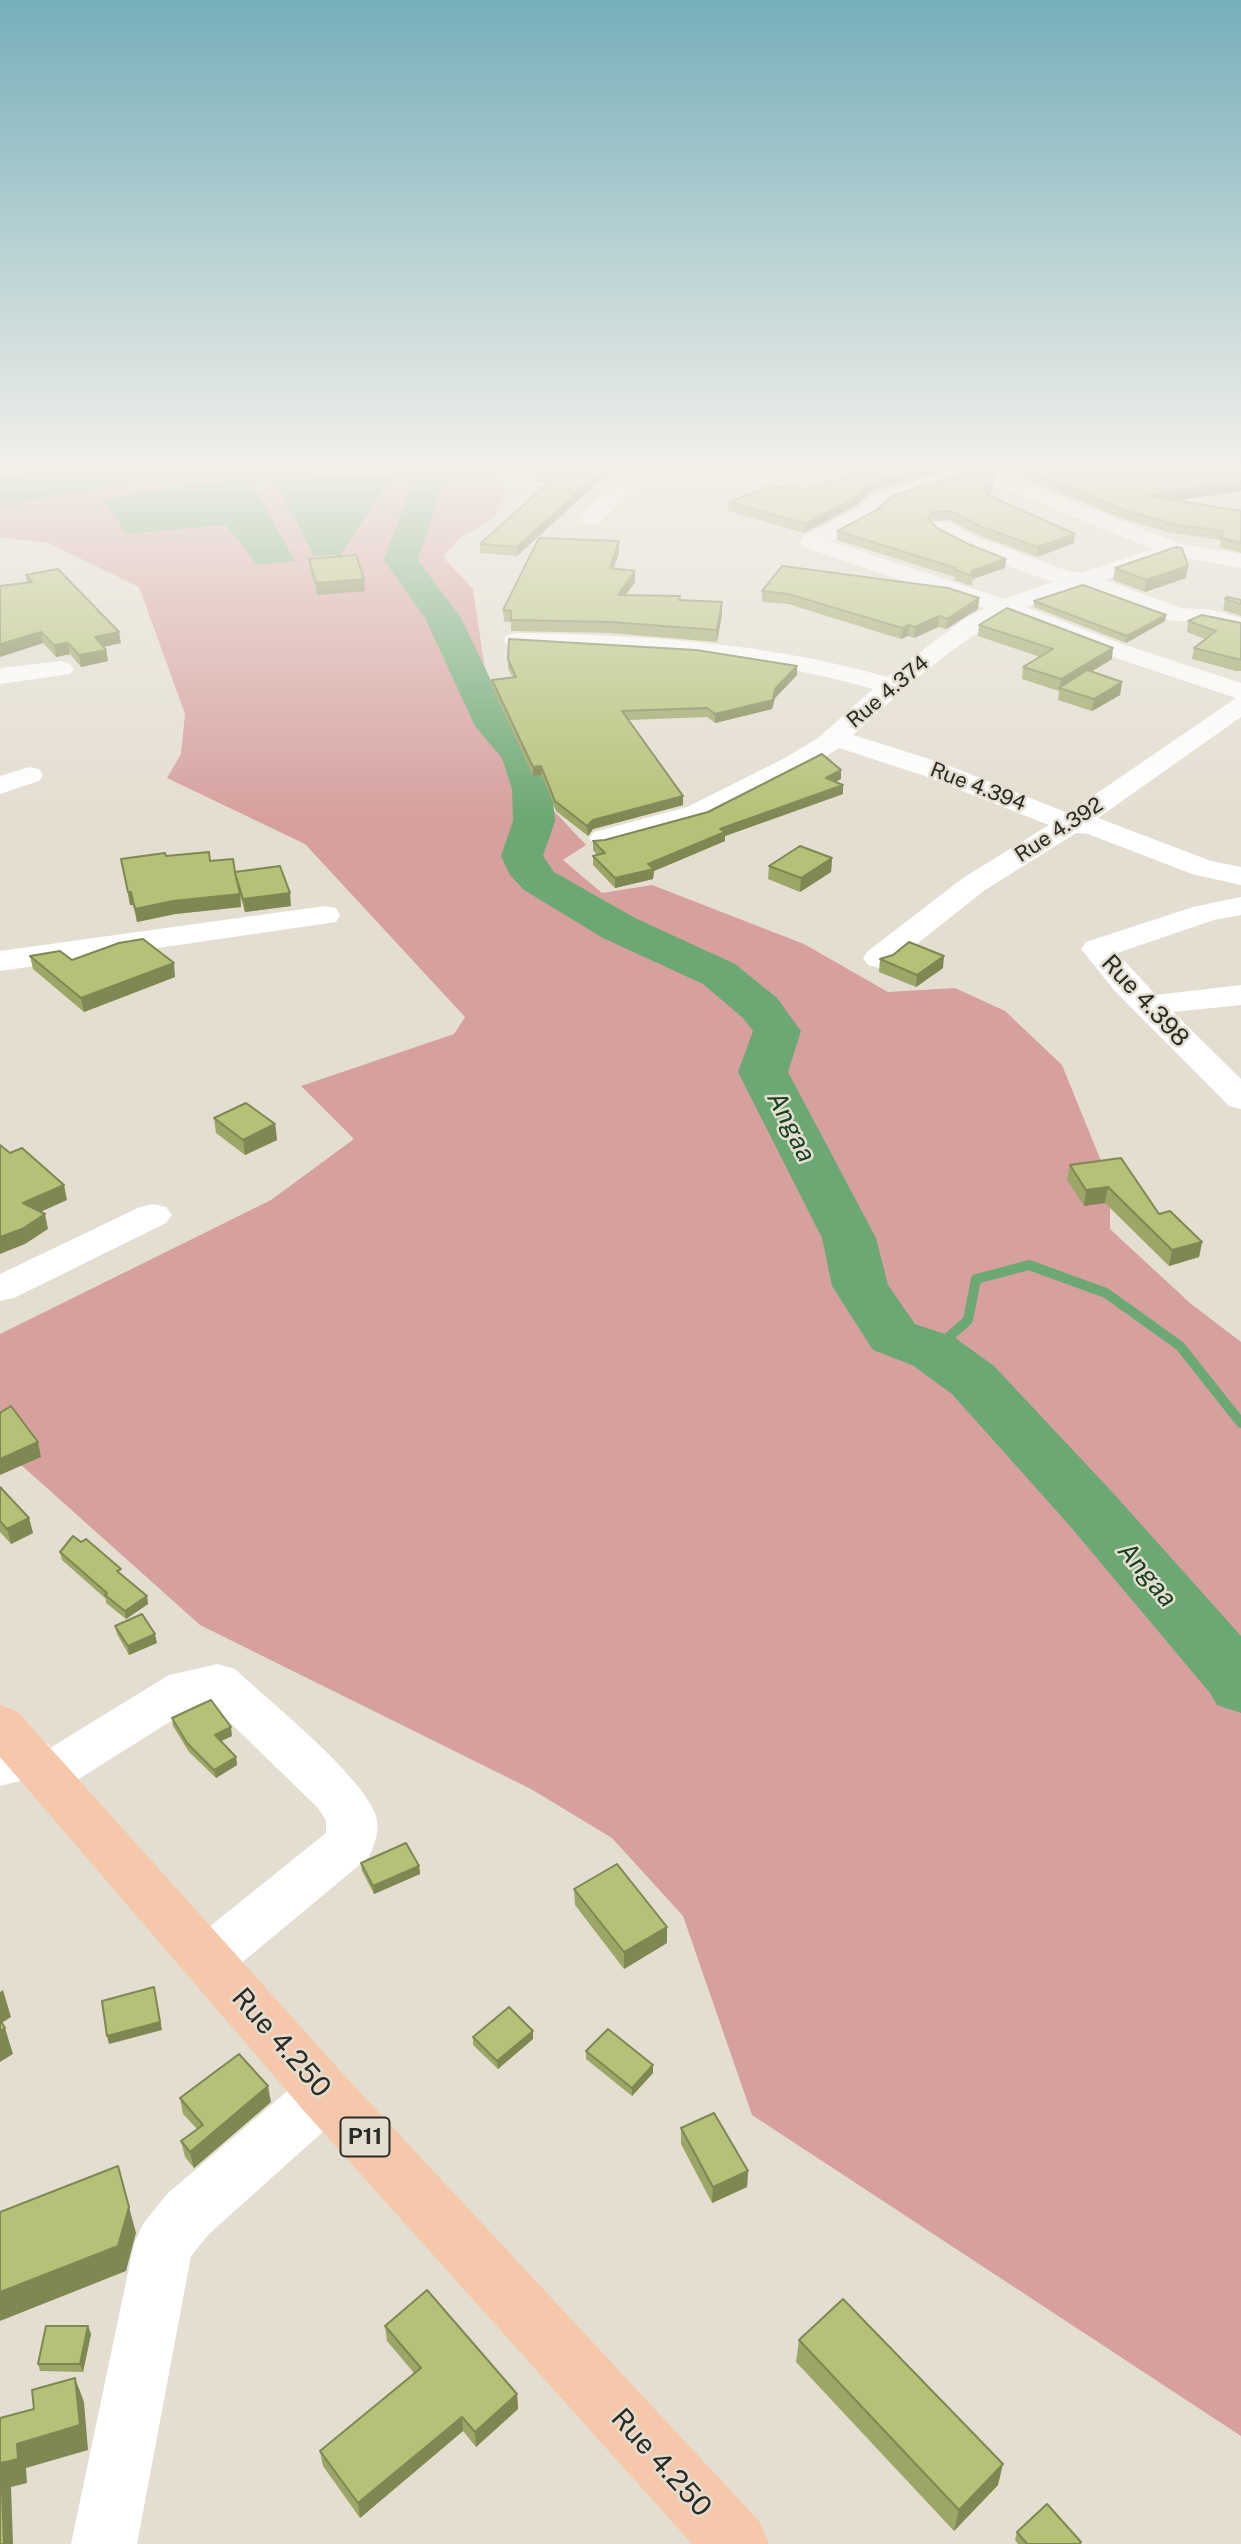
<!DOCTYPE html>
<html>
<head>
<meta charset="utf-8">
<style>
  body { margin:0 }
  canvas { display:block; background:#e4ded0 }
</style>
</head>
<body>
<canvas width="1241" height="2544"></canvas>
<script>
const ctx = document.querySelector('canvas').getContext('2d');
ctx.lineJoin = 'round';
function paint(path, color) {
  ctx.fillStyle = color;
  ctx.fill(path, 'evenodd');
}
function stroke(path, color, width, dash) {
  ctx.strokeStyle = color;
  ctx.lineWidth = width;
  ctx.lineCap = dash ? 'butt' : 'round';
  ctx.setLineDash(dash || []);
  ctx.stroke(path);
}
function label(font, color, halo, rows, align = 'center') {
  ctx.font = font + ' "Public Sans",sans-serif';
  ctx.lineWidth = 5;
  ctx.setLineDash([]);
  ctx.textBaseline = 'middle';
  ctx.strokeStyle = halo;
  ctx.fillStyle = color;
  for (const [text, x, y, turn = 0] of rows) {
    ctx.save();
    ctx.translate(x, y);
    ctx.rotate((+turn || 0) * Math.PI / 180);
    ctx.textAlign = isNaN(turn) ? turn : align;
    if (halo) ctx.strokeText(text, 0, 0);
    ctx.fillText(text, 0, 0);
    ctx.restore();
  }
}
const green = new Path2D(`
  M0,463H67L0,477Z
  M111,463H487L502,480L504,498L494,518L460,538L443,557L473,589L492,717L519,718L532,754L538,794L586,845L563,860L602,893L652,885L804,944L888,992L955,988L1005,1011L1062,1065L1110,1183V1229L1190,1303L1241,1342V2436L752,2115L683,1916L612,1838L531,1789L200,1625L0,1446V1334L271,1200L354,1139L301,1086L454,1034L465,1017L305,844L167,778L181,754L185,714L139,587L48,543L0,537V505L125,484ZM392,479L341,555L315,556L275,480ZM226,525L294,560L257,565Z`);
const water = new Path2D(`
  M67,463H111L126,484L0,505V477Z
  M249,478L295,561L257,565L226,525L126,534L104,499Z
  M392,478L341,555L314,556L274,479Z`);
const stream = new Path2D(`
  M933,1351L968,1320L976,1279L1029,1265L1106,1293L1180,1346L1241,1423`);
const river = new Path2D(`
  M420,463H450L418,560L461,618L510,720L541,755L552,789L555,821L543,856L554,872L635,918L735,964L777,998L801,1031L788,1072L876,1238L888,1285L915,1324L954,1337L994,1366L1114,1494L1241,1636V1713L1217,1705L1210,1693L1070,1526L952,1394L912,1365L873,1350L832,1286L822,1238L738,1072L753,1031L743,1018L703,984L603,938L524,890L510,875L501,856L513,821L512,789L502,758L475,726L425,618L384,560Z`);
const minor = new Path2D(`
  M640,463H662L599,523H583L580,518L583,513Z
  M954,463H982L1068,500L1178,543L1241,554V568L1174,556L1105,580L1181,608L1212,610L1241,618V633L1210,624L1169,620L1082,588L1026,607L1116,642L1241,683V717L1098,818L1211,861L1241,867V885L1192,874L1088,834L1076,833L985,890L890,965L879,968L868,965L863,958L868,951L963,878L1049,825L922,775L839,748L805,770L707,819L604,847L594,844L589,838L594,832L687,807L785,758L818,738L873,689C756,655 637,650 516,647L507,645L504,640L507,635L516,633C642,635 765,642 887,677L964,619L985,608L803,547L800,542L803,537L859,507L874,493L959,469ZM978,477L1152,549L1081,573L1068,571L977,537L949,522H933L930,527C943,547 1028,572 1053,582L1004,599L830,541L875,517L890,503L933,488ZM1006,616L1098,652L1236,698L1068,813L942,763L853,735C900,692 949,647 1006,616Z
  M61,661L70,664L74,669L70,674L0,684V668Z
  M29,767L39,769L43,775L39,781L0,794V776Z
  M1241,897V915L1214,920L1117,953L1156,995L1241,985V1005L1173,1012L1241,1079V1109L1229,1106L1114,990L1081,949L1086,942L1193,907Z
  M325,906L336,908L340,915L336,922L0,971V951Z
  M153,1204L166,1207L172,1215L166,1223L14,1298L0,1301V1274L140,1207Z
  M218,1664L235,1669C268,1700 364,1777 376,1816C380,1830 375,1844 369,1857L227,1975L208,1982L189,1975L181,1959L189,1943L326,1833V1820L318,1808L209,1702L198,1704L63,1789L46,1795L29,1789L24,1780L0,1786V1746L31,1738L48,1744L50,1748L169,1675Z
  M325,2068L345,2076L353,2094L345,2112L209,2234L191,2256L137,2544H71L134,2244L143,2224L167,2194L305,2076Z`);
const major = new Path2D(`
  M0,1705L17,1711L345,2076L759,2521L769,2544H692L305,2112L0,1757Z`);
const wall = new Path2D(`
  M507,463H634L623,474L608,473L517,556L480,553V544L548,482L534,481L533,472L537,468L507,465Z
  M885,463H955L954,468L873,490L857,505L804,533L728,511L729,502L782,488L807,490Z
  M988,463H1241V491L1176,500L1241,511V553L1220,547L1221,540L1171,533L1123,519Z
  M994,477L993,486L989,496L1074,543L1037,557L978,535L950,520L931,521L937,528L968,544L1006,559L1005,568L973,579L972,586L954,580L955,577L837,540V531Z
  M619,552L614,568L635,571V582L626,595L680,601L722,602V614L717,642L610,633L511,631V622H504L503,610Z
  M309,559L365,591L317,595L310,571Z
  M1115,568L1186,578L1145,592L1113,580Z
  M26,575L121,643L104,647L106,650L108,661L81,667L70,654L56,657L43,643L0,657V586L27,583Z
  M762,591L979,598L978,609L946,629L938,627L914,638L908,636L901,639L788,604L762,602Z
  M1225,599L1241,600V616L1223,610Z
  M1034,601L1166,615L1165,621L1126,643L1034,607Z
  M1188,621L1241,623V671H1236L1192,659L1194,648L1205,639L1187,632Z
  M979,625L1112,659L1091,672L1122,682L1120,695L1092,711L1058,700L1059,691L1022,679L1023,667L1040,657L978,636Z
  M508,659L797,666V675L775,698L772,709L715,723L707,717L628,720L683,805L593,829L588,836L556,811L542,775L533,776L493,689L492,680L513,678L508,668Z
  M841,779L835,782L843,794L725,836V841L654,871L653,879L615,888L593,865V856L597,855L593,850V841L605,840Z
  M166,856L210,861L235,872L291,906L245,912L240,896L241,907L175,914L137,922L133,905H130L121,859Z
  M832,858L831,872L800,892L768,879L769,866Z
  M893,955L943,968L916,987L879,972L880,959Z
  M30,956L72,960L175,977L84,1012L33,969Z
  M214,1118L275,1124L277,1140L245,1155L216,1133Z
  M1070,1165L1159,1214L1202,1242L1199,1257L1169,1266L1105,1203L1084,1206L1067,1180Z
  M0,1487L29,1518L33,1533L11,1544L0,1532Z
  M60,1552L122,1575L147,1596L148,1604L126,1619L106,1603V1599L62,1560Z
  M115,1626L157,1643L129,1655L117,1634Z
  M172,1718L232,1736L221,1741L236,1757L237,1765L216,1778L189,1752L173,1726Z
  M361,1863L419,1866L420,1874L374,1894L362,1871Z
  M574,1889L667,1927V1943L624,1969L575,1905Z
  M473,2037L533,2039L498,2069L473,2045Z
  M586,2051L653,2065V2073L632,2096L586,2059Z
  M180,2098L271,2102L194,2168L185,2157L181,2141L197,2129L183,2114Z
  M681,2128L748,2171L747,2187L712,2203L681,2144Z
  M88,2326L91,2334L83,2372L40,2371L38,2364Z
  M385,2326L517,2394L518,2409L476,2447L463,2431L360,2518L323,2466L320,2451L414,2373L387,2341Z
  M799,2340L998,2485L954,2531L796,2362Z
  M1017,2532L1081,2542V2544H1018L1015,2540Z`);
const shadedWall = new Path2D(`
  M626,463H634L623,474V466Z
  M941,463H955L954,468L873,490L857,505L804,533L805,524L874,482Z
  M608,464V473L517,556V547Z
  M994,477L993,486L986,504L987,495Z
  M1241,482V491L1147,505L1148,496Z
  M1075,534L1074,543L1037,557L1038,547Z
  M619,541V552L610,579V568Z
  M1006,559L1005,568L973,579L971,571Z
  M1188,566L1186,578L1145,592L1146,580Z
  M635,571V582L618,606V595Z
  M364,579L365,591L317,595L316,583Z
  M979,598L978,609L946,629L947,619Z
  M722,602V614L717,642V630Z
  M1166,615L1165,621L1126,643L1127,636Z
  M939,616L938,627L914,638L915,627Z
  M909,625L908,636L901,639L902,628Z
  M41,632L43,643L0,657V644Z
  M119,632L121,643L97,648L95,637Z
  M68,643L70,654L56,657L54,645Z
  M1113,648L1112,659L1063,689L1060,688L1061,679Z
  M106,650L108,661L81,667L79,655Z
  M797,666V675L775,698L772,709L715,723V714L775,689Z
  M1122,682L1120,695L1092,711L1094,699Z
  M541,766L542,775L533,776V767Z
  M841,770V779L826,787V778Z
  M843,785V794L725,836V841L654,871L653,879L615,888V878L720,829Z
  M683,796V805L593,829L588,836L587,826L593,820Z
  M832,858L831,872L800,892L801,878Z
  M128,892H131L133,905H130Z
  M290,893L291,906L245,912L243,899Z
  M240,894L241,907L175,914L137,922L135,909L173,901Z
  M944,956L943,968L916,987L917,975Z
  M174,963L175,977L84,1012L81,998Z
  M275,1124L277,1140L245,1155L243,1140Z
  M64,1185L67,1200L27,1218L23,1203Z
  M1108,1187L1105,1203L1084,1206L1086,1190Z
  M45,1214L48,1229L25,1244L0,1254V1237Z
  M1202,1242L1199,1257L1169,1266L1172,1250Z
  M38,1442L41,1457L0,1475V1459Z
  M29,1518L33,1533L11,1544L7,1529Z
  M147,1596L148,1604L126,1619L125,1611Z
  M155,1634L157,1643L129,1655L128,1646Z
  M231,1727L232,1736L217,1743L215,1735Z
  M236,1757L237,1765L216,1778L214,1770Z
  M419,1866L420,1874L374,1894L373,1886Z
  M667,1927V1943L624,1969V1952Z
  M154,1987L162,2030L109,2044L107,2036Z
  M3,1990L11,2017L0,2024V1992Z
  M5,2028L13,2054L0,2062V2031Z
  M533,2031V2039L498,2069L497,2061Z
  M653,2065V2073L632,2096V2088Z
  M268,2086L271,2102L194,2168L190,2152Z
  M748,2171L747,2187L712,2203L713,2187Z
  M129,2207L136,2233L126,2271L0,2321V2292Z
  M88,2326L91,2334L83,2372L80,2364Z
  M75,2378L84,2402L88,2450L26,2468L27,2483L11,2487L13,2544H4L1,2463L17,2444Z
  M517,2394L518,2409L476,2447L475,2432Z
  M462,2417L463,2431L360,2518L358,2503Z
  M1003,2464L998,2485L954,2531L959,2510Z`);
const building = new Path2D(`
  M542,463H626L623,466L608,464L517,547L480,544L557,475L533,472Z
  M885,463H941L874,482L858,496L805,524L729,502L773,485L782,488L790,484L807,490Z
  M1010,463H1241V482L1148,496L1241,511V543L1221,538L1223,531L1172,524L1124,510Z
  M979,471L994,477L987,495L1075,534L1038,547L979,526L951,511L932,512L928,518L937,528L968,544L1006,559L971,571L973,576L955,570L956,568L837,531L877,510L892,496L935,482Z
  M539,538L619,541L610,568L635,571L618,595L680,596L679,600L722,602L717,630L610,622L511,620V611L503,610Z
  M1176,547L1182,548L1188,566L1146,580L1115,568Z
  M356,555L364,579L316,583L309,559Z
  M782,566L948,588L979,598L947,619L939,616L915,627L909,625L902,628L788,594L762,591Z
  M58,569L119,632L95,637L106,650L79,655L68,643L54,645L41,632L0,644V586L32,582L26,575Z
  M1083,585L1166,615L1127,636L1034,601Z
  M1227,597L1241,600V604L1225,599Z
  M1007,608L1113,648L1061,679L1023,667L1053,649L979,625Z
  M1202,615L1241,623V660L1194,648L1216,631L1188,621Z
  M509,639L696,650L797,666L775,689L773,700L715,714L707,708L622,711L683,796L593,820L587,826L555,801L541,766L533,767L492,680L516,677L508,659Z
  M1087,670L1122,682L1094,699L1059,688Z
  M822,754L841,770L826,778L843,785L720,829L725,832L648,864L654,869L615,878L593,856L605,853L593,841L605,840L708,812Z
  M800,846L832,858L801,878L769,866Z
  M209,852L210,861L233,859L235,872L280,866L290,893L243,899L235,873L240,894L173,901L135,909L131,892H128L121,859L165,853L166,856Z
  M143,939L174,963L81,998L30,956L60,951L72,960L119,943Z
  M909,942L944,956L917,975L880,959L893,955Z
  M246,1103L275,1124L243,1140L214,1118Z
  M0,1145L10,1153L22,1148L64,1185L23,1203L45,1214L22,1229L0,1237Z
  M1121,1158L1159,1214L1170,1211L1202,1242L1172,1250L1108,1187L1086,1190L1070,1165Z
  M11,1406L38,1442L0,1459V1413Z
  M0,1487L29,1518L7,1529L0,1521Z
  M73,1536L81,1542L86,1539L121,1569L117,1571L147,1596L125,1611L105,1595L107,1593L60,1552Z
  M142,1614L155,1634L128,1646L115,1626Z
  M211,1700L231,1727L215,1735L236,1757L214,1770L187,1743L172,1718Z
  M406,1843L419,1866L373,1886L361,1863Z
  M617,1864L667,1927L624,1952L574,1889Z
  M154,1987L160,2022L107,2036L102,2001Z
  M509,2007L533,2031L497,2061L473,2037Z
  M0,2020L5,2028L0,2031Z
  M608,2029L653,2065L632,2088L586,2051Z
  M239,2054L268,2086L190,2152L181,2141L203,2125L180,2098Z
  M714,2113L748,2171L713,2187L681,2128Z
  M118,2166L129,2207L118,2246L0,2292V2212Z
  M427,2290L517,2394L475,2432L462,2417L358,2503L320,2451L421,2368L385,2326Z
  M843,2299L1003,2464L959,2510L799,2340Z
  M46,2326H88L80,2364H38Z
  M75,2378L80,2425L17,2444L18,2459L1,2463L4,2544H0V2418L34,2409L32,2390Z
  M1047,2504L1081,2542L1079,2544H1027L1017,2532Z`);
const farStreetnames = [
  ["Rue 4.374",888,692,-40],
  ["Rue 4.394",978,787,21],
  ["Rue 4.392",1059,830,-33]
];
const shields = [
  [365,2137,49]
];
const shieldNames = [
  ["P11",365,2137]
];
const streetNames = [
  ["Rue 4.398",1145,1001,47]
];
const waterNames = [
  ["Angaa",791,1127,63],
  ["Angaa",1147,1575,50]
];
const nearStreetnames = [
  ["Rue 4.250",281,2043,49],
  ["Rue 4.250",661,2463,48]
];
paint(green, '#d6a09e');
paint(water, '#6ca874');
stroke(stream, '#6ca874', 10);
paint(river, '#6ca874');
paint(minor, '#fff');
paint(major, '#f5c8ac');
paint(wall, '#9ca666');
paint(shadedWall, '#7f8753');
paint(building, '#b5c177');
stroke(building, '#7f8753', 2);
const sky = ctx.createLinearGradient(0, 0, 0, 819);
sky.addColorStop(0, '#76afba');
sky.addColorStop(0.57, '#f3f0ea');
sky.addColorStop(1, '#f3f0ea00');
ctx.fillStyle = sky;
ctx.fillRect(0, 0, 1241, 819);
label('21px', '#2c2a25', '#e4ded0', farStreetnames);
for (const [x, y, w] of shields) {
  const box = new Path2D();
  box.roundRect(x - w / 2, y - 19.5, w, 39, 5);
  ctx.fillStyle = '#e4ded0';
  ctx.fill(box);
  stroke(box, '#2c2a25', 2);
}
label('bold 23px', '#2c2a25', null, shieldNames);
label('24px', '#2c2a25', '#e4ded0', streetNames);
label('italic 26px', '#15411e', '#e4ded0', waterNames);
label('28px', '#2c2a25', '#e4ded0', nearStreetnames);
</script>
</body>
</html>
